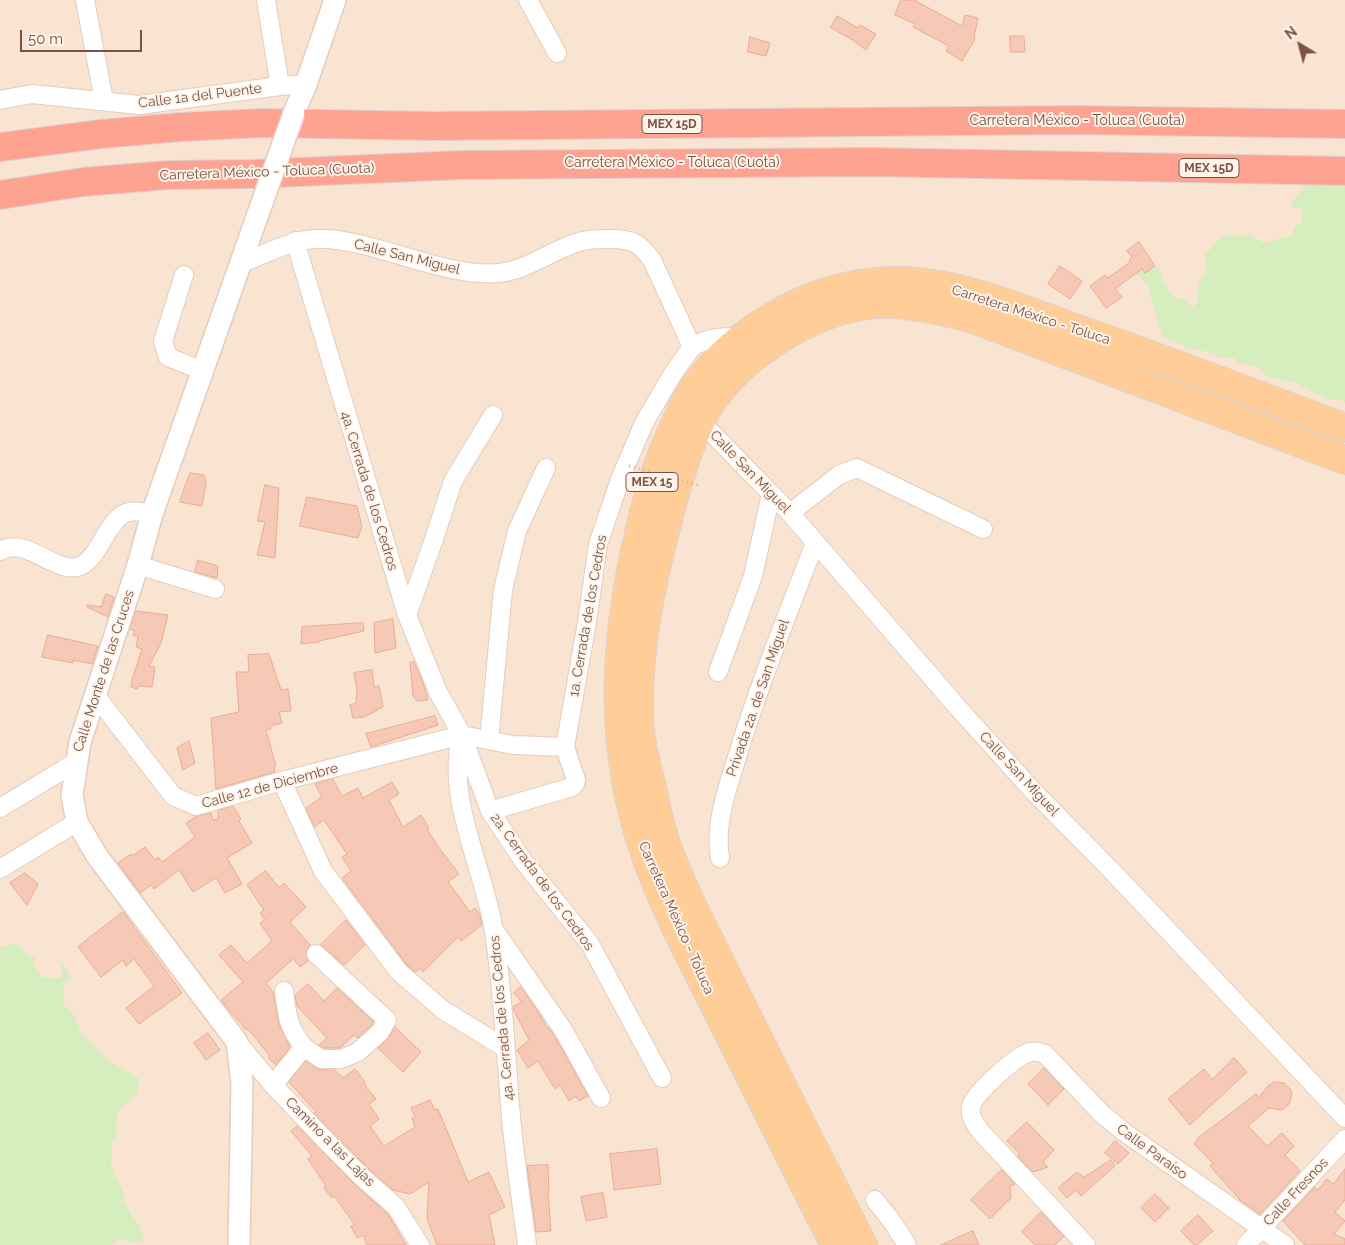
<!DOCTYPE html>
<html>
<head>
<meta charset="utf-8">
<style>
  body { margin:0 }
  #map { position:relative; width:1345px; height:1245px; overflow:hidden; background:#fef0e1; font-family:Raleway,sans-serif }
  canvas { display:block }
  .north { position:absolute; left:1275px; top:20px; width:50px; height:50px; -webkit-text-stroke:4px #fff4e9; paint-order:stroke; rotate:323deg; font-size:14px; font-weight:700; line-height:20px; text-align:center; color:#785245 }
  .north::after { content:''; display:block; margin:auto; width:18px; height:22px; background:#785245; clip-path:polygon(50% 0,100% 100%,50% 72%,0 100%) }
  .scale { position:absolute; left:20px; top:30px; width:122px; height:22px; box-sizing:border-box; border:2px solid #785245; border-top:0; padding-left:6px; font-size:15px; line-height:18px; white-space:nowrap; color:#785245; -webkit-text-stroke:4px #fff4e9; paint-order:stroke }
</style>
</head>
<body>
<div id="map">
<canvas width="1345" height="1245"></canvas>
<div class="north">N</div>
<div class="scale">50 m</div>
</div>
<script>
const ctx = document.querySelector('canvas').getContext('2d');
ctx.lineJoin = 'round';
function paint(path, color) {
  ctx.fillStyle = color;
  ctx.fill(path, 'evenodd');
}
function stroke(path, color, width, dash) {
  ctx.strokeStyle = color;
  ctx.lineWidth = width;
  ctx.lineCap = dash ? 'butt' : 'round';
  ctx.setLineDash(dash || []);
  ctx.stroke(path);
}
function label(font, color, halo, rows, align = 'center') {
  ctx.font = font + ' Raleway,sans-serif';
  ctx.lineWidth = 4;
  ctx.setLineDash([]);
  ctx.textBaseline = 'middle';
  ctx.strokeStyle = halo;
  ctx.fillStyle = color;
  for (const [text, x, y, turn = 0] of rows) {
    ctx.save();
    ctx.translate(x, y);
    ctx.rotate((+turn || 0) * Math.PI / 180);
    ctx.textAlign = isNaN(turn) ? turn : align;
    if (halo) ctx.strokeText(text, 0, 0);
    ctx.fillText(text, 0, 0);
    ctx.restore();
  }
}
const residential = new Path2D(`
  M0,0H1345V1245H0Z`);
const green = new Path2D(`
  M1306,175L1345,186V403L1340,400L1326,399L1296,383L1266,376C1260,366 1250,364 1238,363L1235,358H1220L1213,353L1189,348L1164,338L1159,325L1147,284L1137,274L1147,263L1152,267H1158L1165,284L1175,299H1187L1192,309L1197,302L1198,285L1206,271L1205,255L1223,236L1249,235L1264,243L1293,235V228L1301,223L1302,208H1292V202L1305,187Z
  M16,943L25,953L35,957L33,965L43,978H61L62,962L71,979L62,984L64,990L63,1004L73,1014L80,1032L110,1063L129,1072L140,1080L136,1095L117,1112L116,1138L112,1141L111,1166L123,1192L124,1201L134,1220L140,1226L143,1240L137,1242L117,1239L111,1245H0V947Z`);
const building = new Path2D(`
  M901,0H914L962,26L965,15L978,18L974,38L975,39L962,61L946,51L949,46L913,27L915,24L895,15Z
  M837,16L858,28L860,25L876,34L866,50L851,39L831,28Z
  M1010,36H1024L1025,52H1011Z
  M750,37L770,43L766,56L748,52Z
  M1139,242L1155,266L1145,273L1142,269L1115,289L1122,297L1106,308L1090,286L1105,275L1108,278L1130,262L1129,260L1132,257L1127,251Z
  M1060,266L1082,281L1070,299L1048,284Z
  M190,473L204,475L206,482L202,506L180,502Z
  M265,485L279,488L275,558L257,555L265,522L258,521Z
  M307,497L357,506L362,526L358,538L300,526Z
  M198,560L218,566L217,578L195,572Z
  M106,594L114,597L108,617L87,607V605L101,607Z
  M136,611L168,615L161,643L149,666L155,667L152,687L138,686L137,689L131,687L132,680L142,649L136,647L138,637L133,635L135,631L130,629Z
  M393,619L396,648L375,653L374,623Z
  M363,623L364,631L319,641V642L301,644L302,627Z
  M48,635L98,646L92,664L73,660V663L42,657Z
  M269,654L281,690L288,689L291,711L279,712L282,723L270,726L271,729L266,730L276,766L274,767L275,772L216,789L211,718L239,712L236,672H249L248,655Z
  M414,662L423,683L428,700L417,701L413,696L410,663Z
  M372,670L374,687L379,686L383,707L364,717L353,718L350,705L356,703L357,690L354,673Z
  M435,716L438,725L371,747L366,734Z
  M189,741L195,763L183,770L177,748Z
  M333,779L342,796L358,788L363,798L392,782L399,794L389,800L403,827L421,815L429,828L427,829L437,845L459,874L448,882L470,912L475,908L480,915L482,925L461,941L458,937L423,972L420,968L415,972L407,965L342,878L351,871L342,857L347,854L324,820L314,827L306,808L322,797L315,784Z
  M233,806L241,819L239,821L252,843L227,858L242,884L225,893L216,878L193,892L179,870L154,889L151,885L140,893L118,863L131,854L132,856L145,847L155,860L158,857L162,862L195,837L186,823L197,816L211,813L213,820L218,819V811Z
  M266,871L279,888L284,883L306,907L290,922L310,945L306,952L308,961L300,967L293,959L266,983L273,992L279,1024L290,1047L276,1065L268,1058L270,1056L248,1029L246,1030L221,1000L243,982L219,955L231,945L247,963L272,941L260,923L265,920L260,913L264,910L247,885Z
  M25,873L38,884L27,905L10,883Z
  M123,912L182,993L139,1024L126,1008L154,986L134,959L126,966L123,960L101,977L78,947Z
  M346,920L365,945L344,965L321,945Z
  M308,984L324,1001L337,988L374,1022L372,1025L358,1038L354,1035L340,1048H324L319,1045L327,1038L297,1006L295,996Z
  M521,987L539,1013L547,1028L548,1027L555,1037L588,1096L579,1101L576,1096L569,1101L560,1085L555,1089L538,1061L528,1068L517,1050L529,1040L514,1011L513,1007L522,1002L514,993Z
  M395,1027L421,1052L403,1072L378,1048L387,1040Z
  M208,1033L220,1050L206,1060L194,1043Z
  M1234,1058L1247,1072L1190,1125L1168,1099L1204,1069L1212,1079Z
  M306,1061L320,1070H335L343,1078L355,1069L365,1082L364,1084L376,1099L369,1104L379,1119L370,1126L384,1146L415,1127L412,1118L415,1117L411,1108L430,1100L435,1110L438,1109L468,1182L489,1172L505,1207L489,1215L495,1245H437L427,1219L429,1182L410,1194L393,1190L369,1169L314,1113L316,1112L289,1082Z
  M1044,1068L1064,1089L1048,1105L1028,1084Z
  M1275,1082L1284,1083L1291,1090L1292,1095L1289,1104L1282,1110L1269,1108L1248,1126L1267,1146L1282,1133L1294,1146L1285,1155L1300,1171L1260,1214L1240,1200L1210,1166L1213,1163L1194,1144L1198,1138L1256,1094L1259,1097L1268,1086Z
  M1027,1122L1054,1150L1043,1162L1048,1167L1033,1172L1017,1156L1020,1154L1007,1141Z
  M298,1126L355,1185L388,1214L406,1245H367L363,1235L357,1238L351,1226L355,1225L334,1196L332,1198L324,1188L326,1186L308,1159L312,1156L291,1131Z
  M1115,1141L1129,1153L1118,1164L1105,1153Z
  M657,1149L661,1184L614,1190L610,1154Z
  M1111,1160L1115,1166L1081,1196L1076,1190L1067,1198L1058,1188L1077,1172L1084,1177Z
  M548,1165L549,1192H548L551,1231L536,1232L527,1166Z
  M1345,1169V1200L1335,1212L1345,1221L1334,1234L1345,1239V1245H1305L1283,1221L1315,1187L1318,1190L1327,1179L1333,1184Z
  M1002,1170L1015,1184L1010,1186L1011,1198L990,1219L971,1200Z
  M603,1193L607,1217L586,1221L581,1197Z
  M1155,1194L1169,1208L1155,1222L1141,1208Z
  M1041,1212L1064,1236L1055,1245H1035L1022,1232Z
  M1198,1215L1213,1231L1197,1245H1194L1181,1231Z
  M973,1231L979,1245H941Z`);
const minor = new Path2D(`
  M85,0L104,101
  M266,0L280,86L306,84
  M528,0L557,53
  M0,100L32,94L139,105L280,86
  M295,241L407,615L438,692L462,735L490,811L524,862L590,944L662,1078
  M241,263C264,255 289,241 313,239C327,238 340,240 354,243C399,252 454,277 499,273C526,270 548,253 573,244C585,239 598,239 610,239C632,239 639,242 652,260L692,347C708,337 723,337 743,337
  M184,275L163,341L168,357L203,371
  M702,423L790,513L960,710L1035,793L1111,870L1345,1118
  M790,513L839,475L857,468L983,529
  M0,551C26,535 57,576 80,566C101,557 107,517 129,512C136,510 146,513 152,514
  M138,565L215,589
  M407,615L433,542L453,481L493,415
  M718,672L753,576L771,494
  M96,696L173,796L196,806L282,781L462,735L513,745L565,747
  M462,735C444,797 485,870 494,932C504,997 506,1063 512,1128C516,1167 522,1206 527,1245
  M489,740L503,590L517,531L546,468
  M282,781L323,871L399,972L443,1010L505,1048
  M0,808L76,762
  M490,811L572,787L575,784L576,780L565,747L587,622L598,544L621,477L644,423L672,375L692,347
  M720,858C714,823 728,787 738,754C760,682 788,613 815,543
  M0,869L77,822
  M495,931L564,1031L601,1098
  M237,1042L273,1085L329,1144L362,1177L396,1207L420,1245
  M304,1047L321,1059H341L358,1052L380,1032L387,1020L316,954
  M273,1085L304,1047C288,1028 287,1015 284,991
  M875,1200L893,1223L907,1245
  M1086,1245L980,1131C975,1124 969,1116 971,1107C974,1093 1016,1056 1030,1052C1036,1051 1039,1052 1045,1054L1101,1113L1124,1132L1285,1245
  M1246,1245L1345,1139`);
const tertiary = new Path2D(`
  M294,113L306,84L335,0
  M239,1245L242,1083L237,1042L97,856L77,822L72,795L80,742L138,565L152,514L258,214`);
const primary = new Path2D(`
  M835,1245C794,1165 754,1085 714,1004C685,946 653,887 636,824C608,724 617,625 641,525C649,490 659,458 675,425C680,413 686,400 693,389C738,325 818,281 896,281C955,281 1014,306 1069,326C1162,358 1253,393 1345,428
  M863,1245C817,1156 772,1066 727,976C705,930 674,875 661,827C657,812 654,796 650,780C645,759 639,737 639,715C637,643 654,570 673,501C682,469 694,427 713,400C747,352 816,309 875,304C909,302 943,311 976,320L1345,460`);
const motorway = new Path2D(`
  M0,147L101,134L181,127L262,123L434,126L1073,120L1345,124
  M0,195L83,182L168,175L253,174L462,165L873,162L1345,171`);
const pathBridge = new Path2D(`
  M629,466L698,485`);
const tertiaryBridge = new Path2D(`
  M258,214L294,113`);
const shields = [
  [672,124,60],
  [1209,168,60],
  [652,482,52]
];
const shieldNames = [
  ["MEX 15D",672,124],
  ["MEX 15D",1209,168],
  ["MEX 15",652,482]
];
const streetNames = [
  ["Calle 1a del Puente",200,96,-7],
  ["Carretera México - Toluca (Cuota)",1077,121],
  ["Carretera México - Toluca (Cuota)",672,163],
  ["Carretera México - Toluca (Cuota)",267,172,-2],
  ["Calle San Miguel",407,257,14],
  ["Carretera México - Toluca",1031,315,18],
  ["Calle San Miguel",750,472,46],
  ["4a. Cerrada de los Cedros",369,491,73],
  ["1a. Cerrada de los Cedros",588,616,-80],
  ["Calle Monte de las Cruces",104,671,-72],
  ["Privada 2a. de San Miguel",758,698,-71],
  ["Calle San Miguel",1019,774,47],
  ["Calle 12 de Diciembre",270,786,-15],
  ["2a. Cerrada de los Cedros",542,882,54],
  ["Carretera México - Toluca",676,918,66],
  ["4a. Cerrada de los Cedros",502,1018,-95],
  ["Camino a las Lajas",330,1142,45],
  ["Calle Paraíso",1152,1152,36],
  ["Calle Fresnos",1296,1192,-47]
];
paint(residential, '#f9e3d1');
paint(green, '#d6edbe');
paint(building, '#f6c9b6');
stroke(building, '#eaac95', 1);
stroke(minor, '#e5ccbe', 20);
stroke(tertiary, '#e5ccbe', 24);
stroke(primary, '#dcd2cf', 30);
stroke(motorway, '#dcd2cf', 30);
stroke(minor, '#fff', 18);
stroke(tertiary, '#fff', 21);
stroke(primary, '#ffcd97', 28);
stroke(motorway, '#fea292', 28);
stroke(tertiaryBridge, '#e5ccbe', 24, []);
stroke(pathBridge, '#dbac99', 3, [1, 4]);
stroke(tertiaryBridge, '#fff', 21);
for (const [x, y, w] of shields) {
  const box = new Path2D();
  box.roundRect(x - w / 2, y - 9.5, w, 19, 4);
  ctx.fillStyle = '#fff4e9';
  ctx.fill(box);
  stroke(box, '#785245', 1);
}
label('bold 12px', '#785245', null, shieldNames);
label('14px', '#785245', '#fff4e9', streetNames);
</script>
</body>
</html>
